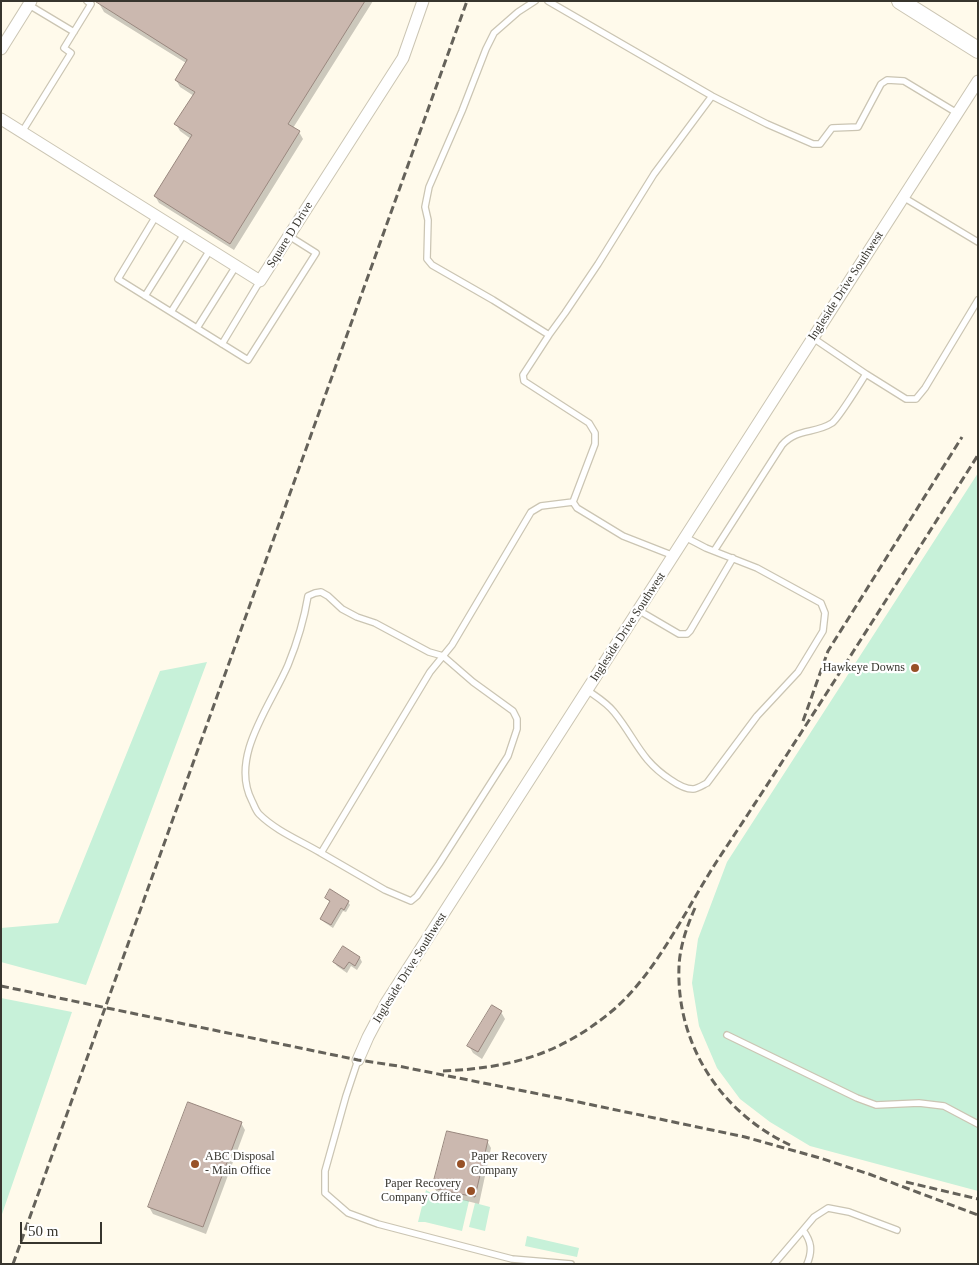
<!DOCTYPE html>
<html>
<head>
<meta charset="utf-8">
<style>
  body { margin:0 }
  #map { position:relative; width:979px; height:1265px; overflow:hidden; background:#fffaeb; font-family:"Times New Roman",serif }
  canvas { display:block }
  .frame { position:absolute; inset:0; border:2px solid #37352e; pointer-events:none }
  .scale { position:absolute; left:20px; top:1222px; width:82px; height:22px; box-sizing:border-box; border:2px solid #37352e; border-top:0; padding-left:6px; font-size:15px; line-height:18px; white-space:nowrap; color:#37352e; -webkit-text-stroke:4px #fff; paint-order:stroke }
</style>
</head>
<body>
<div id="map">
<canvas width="979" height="1265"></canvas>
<div class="frame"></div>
<div class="scale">50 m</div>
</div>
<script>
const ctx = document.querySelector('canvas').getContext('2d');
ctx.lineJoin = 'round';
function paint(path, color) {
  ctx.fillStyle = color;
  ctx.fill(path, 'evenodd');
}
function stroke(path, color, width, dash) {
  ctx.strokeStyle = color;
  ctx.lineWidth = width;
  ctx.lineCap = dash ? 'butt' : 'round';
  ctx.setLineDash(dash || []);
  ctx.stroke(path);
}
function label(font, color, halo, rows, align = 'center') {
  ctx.font = font + ' "Times New Roman",serif';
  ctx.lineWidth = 4.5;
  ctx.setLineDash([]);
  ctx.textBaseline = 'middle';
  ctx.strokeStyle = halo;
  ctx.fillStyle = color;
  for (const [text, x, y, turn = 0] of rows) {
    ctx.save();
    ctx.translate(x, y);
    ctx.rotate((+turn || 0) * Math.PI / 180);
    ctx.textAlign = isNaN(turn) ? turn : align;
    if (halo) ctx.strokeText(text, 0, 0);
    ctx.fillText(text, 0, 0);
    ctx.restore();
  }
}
const green = new Path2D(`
  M978,473V1191L810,1146L770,1122L740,1099L717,1068L699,1026L692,983L698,939L727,862Z
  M207,662L86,985L1,962V928L58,923L160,671Z
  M1,998L72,1012L1,1217Z
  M426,1190L431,1193L469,1201L462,1231L425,1222H418Z
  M475,1203L490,1207L485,1231L469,1227Z
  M527,1236L579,1248L577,1257L525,1246Z`);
const shadow = new Path2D(`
  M103,1H373L293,128L299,132L303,139L234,250L159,203L155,196L191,139L180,131L176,124L194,96L180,87L176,80L186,63L104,12L100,5Z
  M326,898L348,902L350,905L346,912L343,911L333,928L324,922L322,919L331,903Z
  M360,958L362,962L357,970L351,966L347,973L337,966L334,962Z
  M492,1007L501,1012L505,1019L482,1059L473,1053L469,1046Z
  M241,1123L245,1130L206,1234L153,1214L149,1207Z
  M487,1141L491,1148L479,1204L438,1194L434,1187Z`);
const building = new Path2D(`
  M95,1H365L288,124L300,131L230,244L154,196L192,135L174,124L195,92L175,80L187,60Z
  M330,889L349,901L344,910L341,908L331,925L320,919L330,901L325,898Z
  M343,946L360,957L355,966L349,962L344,969L333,962Z
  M492,1005L502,1011L478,1052L467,1046Z
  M188,1102L242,1122L203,1227L148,1207Z
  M447,1131L488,1140L475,1197L432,1188Z`);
const service = new Path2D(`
  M535,1L518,12L494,33L486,49L462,111L429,187L425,207L428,220L427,259L432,265L493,300L549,335
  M548,1L712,96L767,124L813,144H820L832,128L858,127L881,84L887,80L904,81L957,113
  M29,5L74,32
  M22,132L71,53L64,48L91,4L87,1
  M903,197L978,242
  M156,216L118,279L248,360L316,253L289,236
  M145,296L184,234
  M171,312L210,250
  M197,328L236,266
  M222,344L260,281
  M866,374L906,399H916L925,388L978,300
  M573,502L595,444V433L589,423L524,381L523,375L549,335L565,313L598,264L654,174L712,96
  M573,502L577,508L623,536L674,556
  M714,551L782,445C797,428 815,434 832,423C839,418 860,383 866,374L813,338
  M638,610L679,634H687L690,631L733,558
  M587,690C597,697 607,703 614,712C636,739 640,760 671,780C678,785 685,789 693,789C697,789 703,785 707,783L757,716L798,672L806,659L823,631L825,613L821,603L757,568L706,548L685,537
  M321,853L385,890L411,901L417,896L439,864L508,756L517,729V719L513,711L473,682L443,656L429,652L375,623L357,617L342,609L328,596L321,592L315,593L308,596C304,620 297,643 288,665C271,705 229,757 252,801C254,805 256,811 259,814C276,831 301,841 321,853L430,672L452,645L531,512L541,506L573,502
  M727,1035L857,1098L876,1105L919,1103L944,1106L978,1124
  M358,1060L346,1096L325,1171V1193L348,1213L378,1224L512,1259L571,1264
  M803,1230L814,1217L828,1208L849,1212L897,1230
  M774,1264L803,1230C811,1241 813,1250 807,1264`);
const minor = new Path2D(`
  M1,49L31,1
  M1,119L260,281L403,58L423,1
  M358,1060L368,1037L386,1003L978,81`);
const secondary = new Path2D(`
  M900,1L978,50`);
const rail = new Path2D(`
  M803,721L828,651L962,437
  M695,908C687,926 680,946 679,966C676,1044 720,1112 790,1145
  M1,986L358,1060L398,1066L564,1099L745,1137L820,1158L869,1174L978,1215
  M443,1071C510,1068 559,1055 612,1011C656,974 686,909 717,861C806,727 892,591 978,455
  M906,1182L978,1199
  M13,1264L467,1`);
const markers = [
  [915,668,5,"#975127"],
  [195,1164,5,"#975127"],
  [461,1164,5,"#975127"],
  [471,1191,5,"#975127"]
];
const streetNames = [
  ["Square D Drive",290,235,-58],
  ["Ingleside Drive Southwest",846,286,-57],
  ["Ingleside Drive Southwest",628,627,-57],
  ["Ingleside Drive Southwest",410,968,-58]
];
const poiNames = [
  ["Hawkeye Downs",905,668],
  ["ABC Disposal",205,1157,"left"],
  ["- Main Office",205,1171,"left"],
  ["Paper Recovery",471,1157,"left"],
  ["Company",471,1171,"left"],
  ["Paper Recovery",461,1184],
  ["Company Office",461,1198]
];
paint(green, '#c7f1d9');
paint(shadow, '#0003');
paint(building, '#cbb8af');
stroke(building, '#99877e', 1);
stroke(service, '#cbc5b3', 8);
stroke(minor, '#cbc5b3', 13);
stroke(secondary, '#cbc5b3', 18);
stroke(service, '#fff', 5.5);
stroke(minor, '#fff', 11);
stroke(secondary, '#fff', 16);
stroke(rail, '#65625a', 3, [8, 4]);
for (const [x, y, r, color] of markers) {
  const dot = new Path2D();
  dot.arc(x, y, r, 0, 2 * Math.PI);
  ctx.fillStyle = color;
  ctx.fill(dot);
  stroke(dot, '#fff', 2);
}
label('12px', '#37352e', '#fff', streetNames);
label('12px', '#37352e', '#fff', poiNames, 'right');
</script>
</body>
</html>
